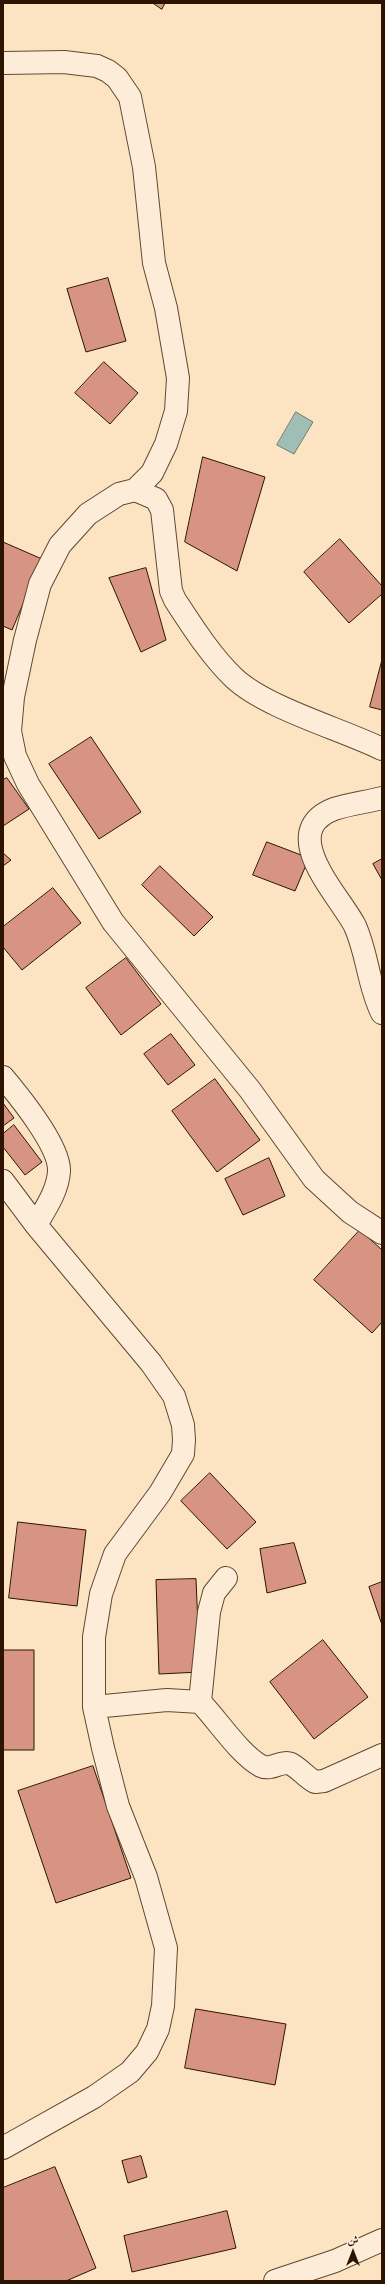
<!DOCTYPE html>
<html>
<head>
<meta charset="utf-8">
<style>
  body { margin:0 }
  #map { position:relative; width:385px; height:2284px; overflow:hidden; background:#fce4c3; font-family:"EB Garamond",Amiri,serif }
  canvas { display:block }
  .frame { position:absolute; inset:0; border:4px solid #2c1400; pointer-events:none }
  .north { position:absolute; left:333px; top:2232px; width:40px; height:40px; -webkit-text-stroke:3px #fdedd8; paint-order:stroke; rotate:0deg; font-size:11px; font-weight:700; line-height:16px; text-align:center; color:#2c1400 }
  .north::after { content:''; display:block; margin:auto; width:14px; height:18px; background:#2c1400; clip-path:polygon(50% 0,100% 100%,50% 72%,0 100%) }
</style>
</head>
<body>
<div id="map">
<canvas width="385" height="2284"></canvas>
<div class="frame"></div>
<div class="north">ش</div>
</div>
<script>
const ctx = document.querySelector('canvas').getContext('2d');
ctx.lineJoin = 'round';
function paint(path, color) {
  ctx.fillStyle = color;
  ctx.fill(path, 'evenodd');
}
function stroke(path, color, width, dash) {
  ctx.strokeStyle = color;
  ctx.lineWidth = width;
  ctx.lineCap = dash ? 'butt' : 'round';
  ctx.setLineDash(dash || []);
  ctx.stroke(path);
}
const water = new Path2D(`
  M296,412L313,422L294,454L277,445Z`);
const building = new Path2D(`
  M153,3H165L162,9Z
  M108,278L126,341L86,352L67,289Z
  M104,362L138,393L110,424L75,393Z
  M203,457L265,477L237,571L185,542Z
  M340,539L382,586V594L349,623L304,572Z
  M3,542L42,559L12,630L3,626Z
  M146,568L166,640L141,652L109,578Z
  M382,660V710L370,707Z
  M91,737L141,812L99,839L49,764Z
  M7,778L29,809L3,826V780Z
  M267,842L309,858L295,891L253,875Z
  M3,853L11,860L3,866Z
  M382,859V880L373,864Z
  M160,866L213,917L194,936L142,885Z
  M53,888L81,923L22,970L3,947V927Z
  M126,958L161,1004L121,1035L86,988Z
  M171,1034L195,1065L168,1085L144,1054Z
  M215,1079L260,1140L217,1172L172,1111Z
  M3,1103L14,1118L3,1126Z
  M14,1125L42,1162L25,1175L3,1147V1134Z
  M269,1158L285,1196L243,1215L225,1179Z
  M360,1230L382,1250V1322L372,1333L314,1280Z
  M210,1473L256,1522L227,1549L181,1501Z
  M18,1522L86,1530L77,1606L9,1598Z
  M294,1543L306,1583L267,1593L260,1549Z
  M196,1579L200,1672L159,1674L156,1580Z
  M382,1582V1625L369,1587Z
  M323,1640L368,1697L314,1739L270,1682Z
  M3,1650H34V1750H3Z
  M93,1766L131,1878L56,1903L18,1791Z
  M196,2009L286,2024L275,2085L185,2068Z
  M141,2156L147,2177L128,2183L122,2161Z
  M55,2167L96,2268L66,2281H3V2188Z
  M227,2211L236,2248L132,2272L124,2236Z`);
const minor = new Path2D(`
  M3,63L64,62L97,66L108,71L117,78L130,97L144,167L154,263L166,308L178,378L176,411L166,444L152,473L135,490
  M382,749C341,729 266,708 234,678C211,656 192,626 175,600L171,591L162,510L156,499L135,490L119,494L88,514L60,545L40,584L25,640L13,697L10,731L15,756L28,784L113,922L250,1090L314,1179L350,1212L382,1233
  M382,798C367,802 349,804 334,809C275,832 340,896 355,926C368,955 368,985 382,1013
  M3,1077C19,1096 60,1146 59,1171C58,1191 45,1209 36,1225
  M3,1181L36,1225L151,1363L174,1396L183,1425L184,1440L183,1454L160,1493L115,1554L101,1594L94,1637V1707L103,1748L118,1806L146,1877L166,1948L163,2006L158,2029L147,2052L130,2072L94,2097L3,2148
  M200,1702L209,1612L214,1593L226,1578
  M94,1707L167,1700L200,1702C217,1719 240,1755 261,1766C271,1771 281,1760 291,1764C299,1768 307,1778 315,1782L324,1781L382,1755
  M275,2281L335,2261L382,2240`);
paint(water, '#9fbeb6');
stroke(water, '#717a6d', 1);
paint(building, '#d89483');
stroke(building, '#2c1400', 1);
stroke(minor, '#604831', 24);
stroke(minor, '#fdedd8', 22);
</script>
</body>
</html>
